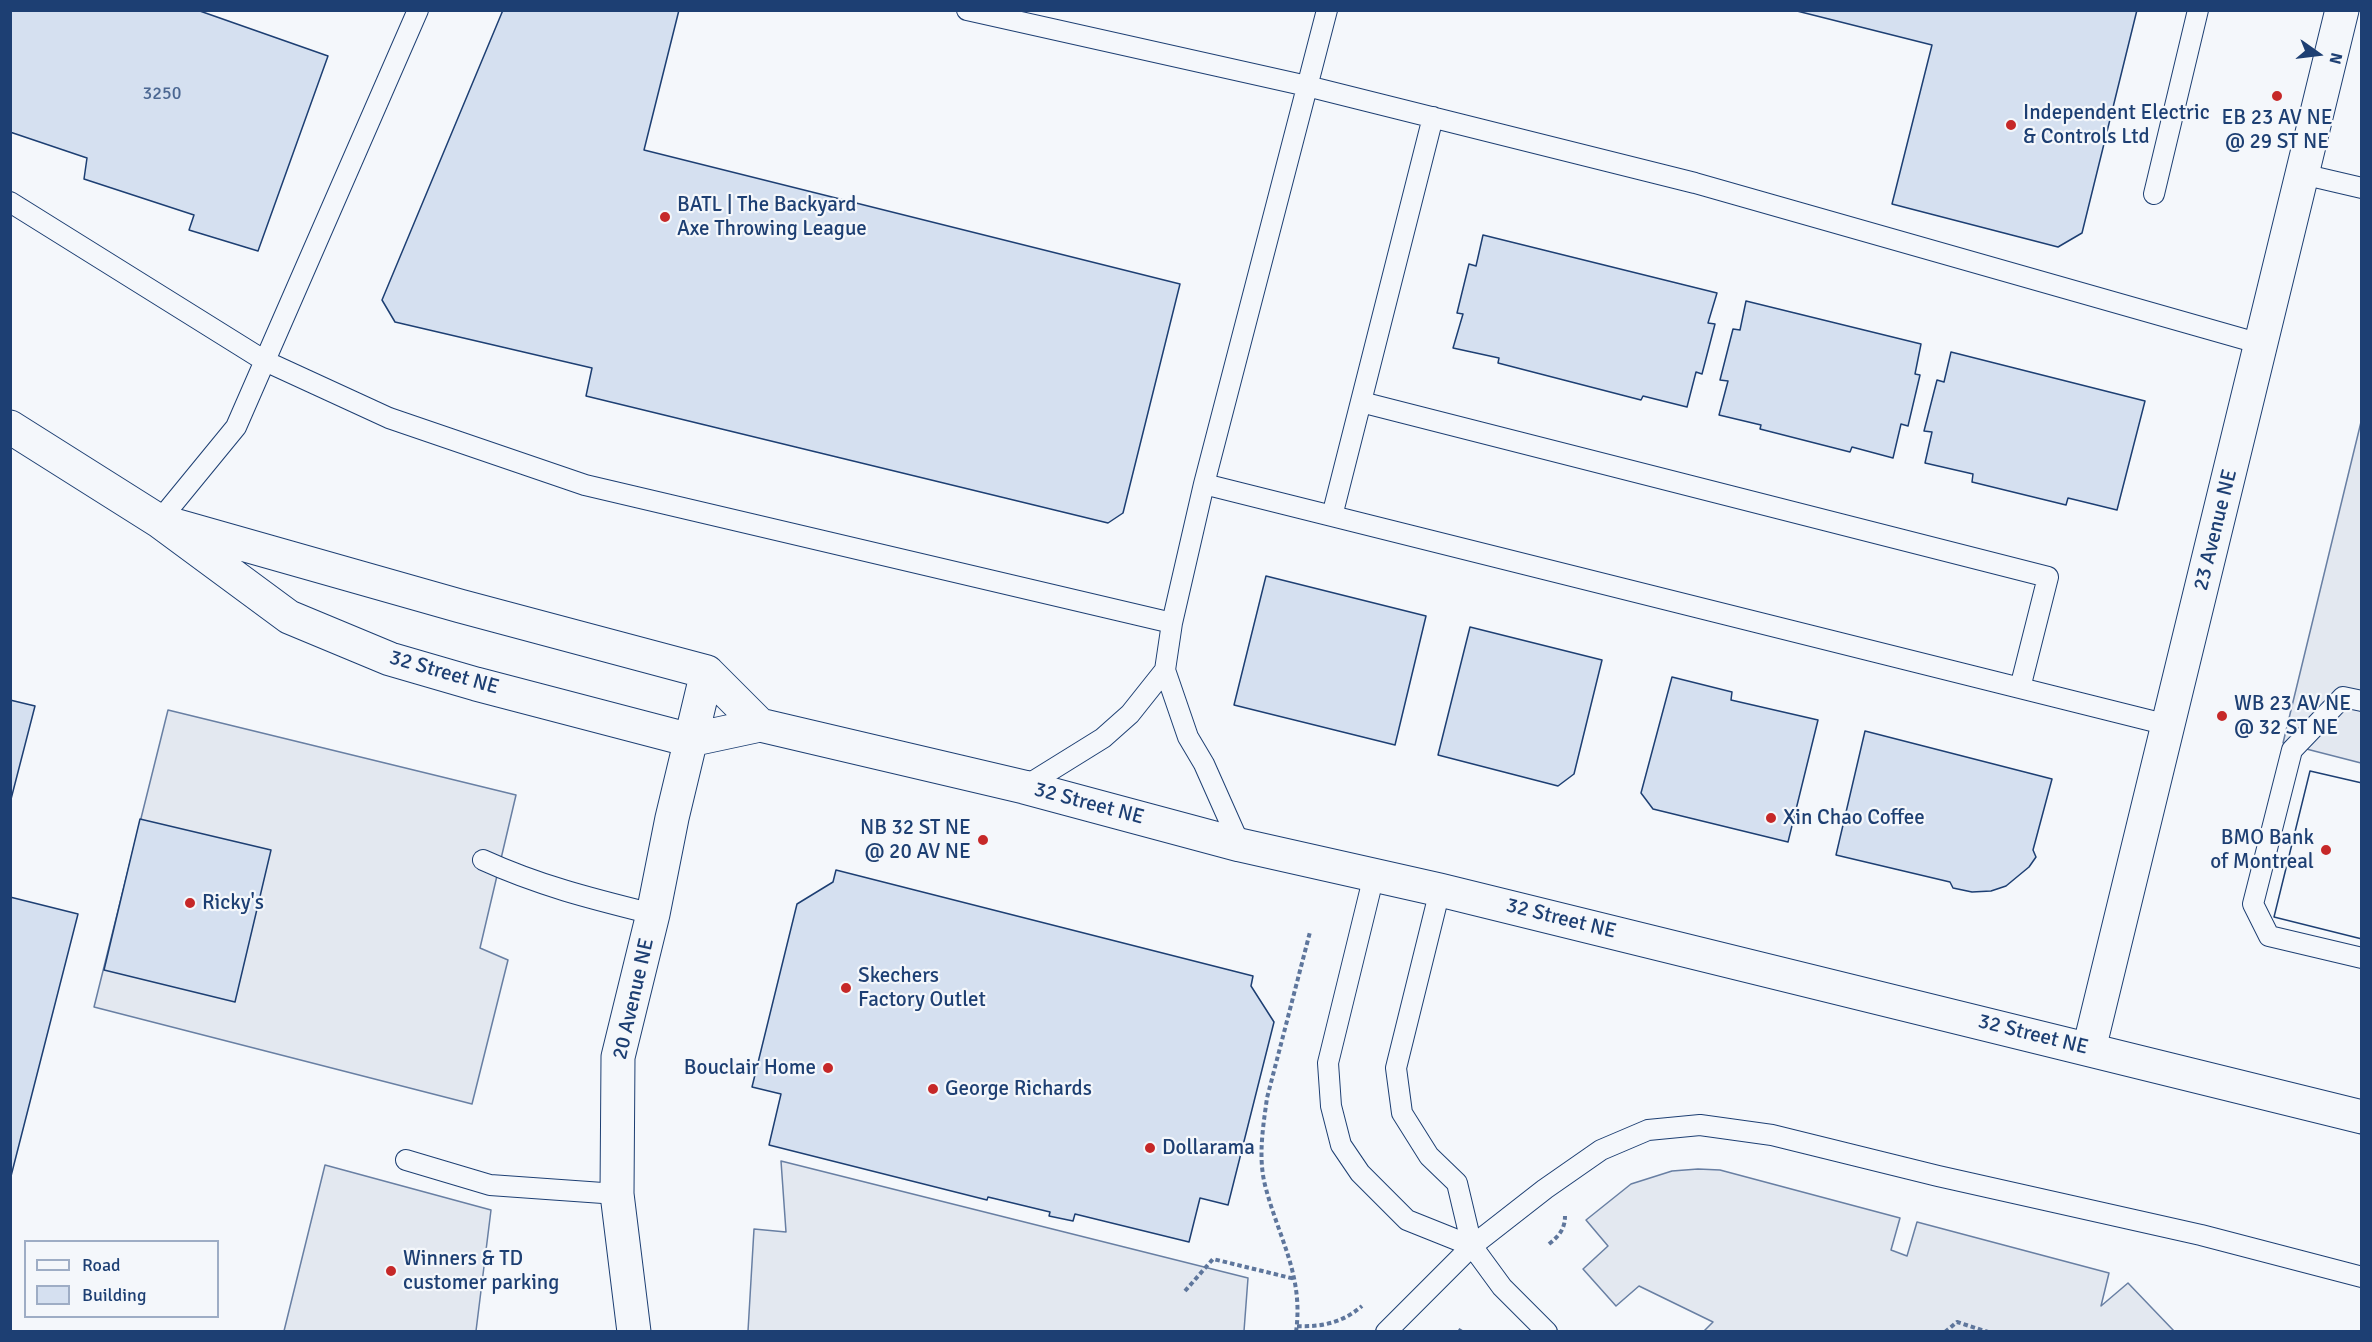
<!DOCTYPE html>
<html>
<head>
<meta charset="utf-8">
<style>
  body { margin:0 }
  #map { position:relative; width:2372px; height:1342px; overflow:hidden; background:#f4f7fb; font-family:Signika,sans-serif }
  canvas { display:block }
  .frame { position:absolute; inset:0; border:12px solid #1d3f73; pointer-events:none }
  .legend { position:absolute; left:24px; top:1240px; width:195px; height:78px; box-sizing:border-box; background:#f4f7fb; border:2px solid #9eadc5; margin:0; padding:8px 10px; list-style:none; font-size:18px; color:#1d3f73 }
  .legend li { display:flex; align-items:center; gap:12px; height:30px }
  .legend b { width:30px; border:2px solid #9eadc5 }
  .north { position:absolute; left:2288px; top:24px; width:60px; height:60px; -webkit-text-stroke:4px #f4f7fb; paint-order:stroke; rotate:104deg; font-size:16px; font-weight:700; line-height:24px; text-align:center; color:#1d3f73 }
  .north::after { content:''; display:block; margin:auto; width:21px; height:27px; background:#1d3f73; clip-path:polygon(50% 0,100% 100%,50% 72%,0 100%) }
</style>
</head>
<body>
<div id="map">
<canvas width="2372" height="1342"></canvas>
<div class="frame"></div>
<ul class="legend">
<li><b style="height:8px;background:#f4f7fb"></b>Road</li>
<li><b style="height:16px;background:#d5e0f0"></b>Building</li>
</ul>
<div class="north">N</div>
</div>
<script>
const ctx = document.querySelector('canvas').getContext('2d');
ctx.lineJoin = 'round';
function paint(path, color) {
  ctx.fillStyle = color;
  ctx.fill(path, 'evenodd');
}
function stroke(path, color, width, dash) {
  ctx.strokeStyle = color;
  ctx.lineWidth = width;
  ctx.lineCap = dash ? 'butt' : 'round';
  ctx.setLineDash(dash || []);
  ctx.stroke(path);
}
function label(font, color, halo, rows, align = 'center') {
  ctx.font = font + ' Signika,sans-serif';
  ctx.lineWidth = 4.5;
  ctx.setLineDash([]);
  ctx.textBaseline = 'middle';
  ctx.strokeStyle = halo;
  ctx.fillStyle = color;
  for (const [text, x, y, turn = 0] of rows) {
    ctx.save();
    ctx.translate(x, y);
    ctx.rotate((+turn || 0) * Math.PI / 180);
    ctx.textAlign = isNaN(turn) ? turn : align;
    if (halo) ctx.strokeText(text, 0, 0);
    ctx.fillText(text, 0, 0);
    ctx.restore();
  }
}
const parking = new Path2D(`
  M2361,422V763L2283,743Z
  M168,710L516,795L480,948L508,960L472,1104L94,1007Z
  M781,1161L1248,1278L1244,1331H748L754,1229L786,1232Z
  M325,1165L491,1210L476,1331H284Z
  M1698,1169L1720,1170L1900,1218L1891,1250L1907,1256L1917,1222L2109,1273L2101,1306L2128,1283L2174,1331L1703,1332L1713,1322L1639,1286L1616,1306L1583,1269L1608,1246L1586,1220L1631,1184L1672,1171Z`);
const building = new Path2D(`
  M10,10H197L328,56L258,251L189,230L194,215L84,179L87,158L10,132Z
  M503,10H679L644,150L1180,284L1123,513L1108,523L586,396L592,368L395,322L382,300Z
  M1793,10H2137L2082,233L2058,247L1892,204L1932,45Z
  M1483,235L1717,293L1708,323L1715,324L1702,374L1696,372L1687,407L1643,396L1641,400L1498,363L1499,358L1453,348L1463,314L1457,313L1469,264L1476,266Z
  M1746,301L1921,344L1915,374L1920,375L1908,426L1901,424L1893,458L1852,447L1850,452L1760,429L1761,425L1719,415L1728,381L1720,380L1733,329L1740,330Z
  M1951,352L2145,401L2117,510L2068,498L2066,505L1972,482L1973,474L1925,463L1932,432L1924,431L1937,380L1944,382Z
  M1266,576L1426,616L1395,745L1234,705Z
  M1470,627L1602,660L1574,774L1558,786L1438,755Z
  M1672,677L1732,692L1731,700L1818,720L1788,842L1653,809L1641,793Z
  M10,700L35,706L10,803Z
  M1865,731L2052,779L2033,850L2036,857L2029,867L2006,886L1991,891L1972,892L1953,888L1950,882L1836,855Z
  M2310,771L2362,783V939L2274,917Z
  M2310,771L2362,783V939L2274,917Z
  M140,819L271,850L235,1002L104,970Z
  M836,870L1253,976L1251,986L1274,1022L1228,1205L1200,1198L1189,1242L1075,1214L1073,1221L1049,1216L1050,1212L988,1197L987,1200L769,1145L781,1094L752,1087L797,904L833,882Z
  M10,897L78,914L10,1180Z`);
const path = new Path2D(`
  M1549,1244C1559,1236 1565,1229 1565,1216
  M1185,1291L1213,1259L1295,1279
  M1297,1326C1322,1327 1342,1323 1362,1306
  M1296,1332C1304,1275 1278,1237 1265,1185C1258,1157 1263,1127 1267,1098L1310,932
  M1459,1332L1461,1329
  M1945,1332L1957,1322L1988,1332`);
const lane = new Path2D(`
  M967,10L1307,86L1695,183L2261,344
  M2302,174L2362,188
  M2154,194L2198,10
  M10,202L265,361L389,418L585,485L1172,623
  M1361,402L2048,577L2020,688
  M1204,484L2168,725
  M1332,516L1433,117
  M159,521L236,427L418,10
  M2362,701L2343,697L2292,750L2253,904L2269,936L2362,958
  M1024,787L1103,738L1130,714L1165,670
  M1240,845L1204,764L1188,737L1165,670L1172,623L1204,484L1327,10
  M483,860C540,886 593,899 653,914
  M1374,875L1328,1063L1331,1106L1341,1145L1360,1173L1407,1220L1472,1246
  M1440,890L1396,1068L1402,1113L1429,1156L1457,1183L1472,1246L1502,1287L1547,1332
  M406,1160L490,1185L617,1194
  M1386,1332L1472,1246L1545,1189L1601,1150L1648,1130L1700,1125L1772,1135L1938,1176L2201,1235L2362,1277`);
const street = new Path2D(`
  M2089,1049L2342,10`);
const secondary = new Path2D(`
  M10,427L159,521L289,617L390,659L476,684L690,740L760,725L1024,787L1240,845L1440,890L2362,1117
  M178,526L460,606L707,672L760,725
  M634,1332L617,1194L618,1057L653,914L672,818L707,672`);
const markers = [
  [2277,96,6,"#c62828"],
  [2011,125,6,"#c62828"],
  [665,217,6,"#c62828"],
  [2222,716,6,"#c62828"],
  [1771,818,6,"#c62828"],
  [983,840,6,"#c62828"],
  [2326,850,6,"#c62828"],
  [190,903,6,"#c62828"],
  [846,988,6,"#c62828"],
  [828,1068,6,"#c62828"],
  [933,1089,6,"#c62828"],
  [1150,1148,6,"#c62828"],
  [391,1271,6,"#c62828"]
];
const numberNames = [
  ["3250",162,94]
];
const poiNames = [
  ["Independent Electric",2023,113],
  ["& Controls Ltd",2023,137],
  ["EB 23 AV NE",2277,118,"center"],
  ["@ 29 ST NE",2277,142,"center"],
  ["BATL | The Backyard",677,205],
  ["Axe Throwing League",677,229],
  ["WB 23 AV NE",2234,704],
  ["@ 32 ST NE",2234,728],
  ["Xin Chao Coffee",1783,818],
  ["NB 32 ST NE",971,828,"right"],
  ["@ 20 AV NE",971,852,"right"],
  ["BMO Bank",2314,838,"right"],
  ["of Montreal",2314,862,"right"],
  ["Ricky's",202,903],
  ["Skechers",858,976],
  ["Factory Outlet",858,1000],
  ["Bouclair Home",816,1068,"right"],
  ["George Richards",945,1089],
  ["Dollarama",1162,1148],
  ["Winners & TD",403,1259],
  ["customer parking",403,1283]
];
const streetNames = [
  ["23 Avenue NE",2216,530,-76],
  ["32 Street NE",444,673,16],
  ["32 Street NE",1089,804,15],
  ["32 Street NE",1561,919,14],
  ["20 Avenue NE",634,999,-77],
  ["32 Street NE",2033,1035,14]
];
paint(parking, '#e3e8f0');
stroke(parking, '#687fa3', 1.5);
paint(building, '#d5e0f0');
stroke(building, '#1d3f73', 1.5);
stroke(lane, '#1d3f73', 22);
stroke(street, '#1d3f73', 35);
stroke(secondary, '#1d3f73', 35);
stroke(path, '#5e769c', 4, [4.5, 3]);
stroke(lane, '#f4f7fb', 20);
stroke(street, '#f4f7fb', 33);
stroke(secondary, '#f4f7fb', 33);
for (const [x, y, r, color] of markers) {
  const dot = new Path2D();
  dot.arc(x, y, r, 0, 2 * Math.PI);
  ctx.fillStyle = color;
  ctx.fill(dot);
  stroke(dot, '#f4f7fb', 2);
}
label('18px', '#4b6792', null, numberNames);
label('21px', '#1d3f73', '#f4f7fb', poiNames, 'left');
label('21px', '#1d3f73', '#f4f7fb', streetNames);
</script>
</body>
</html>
